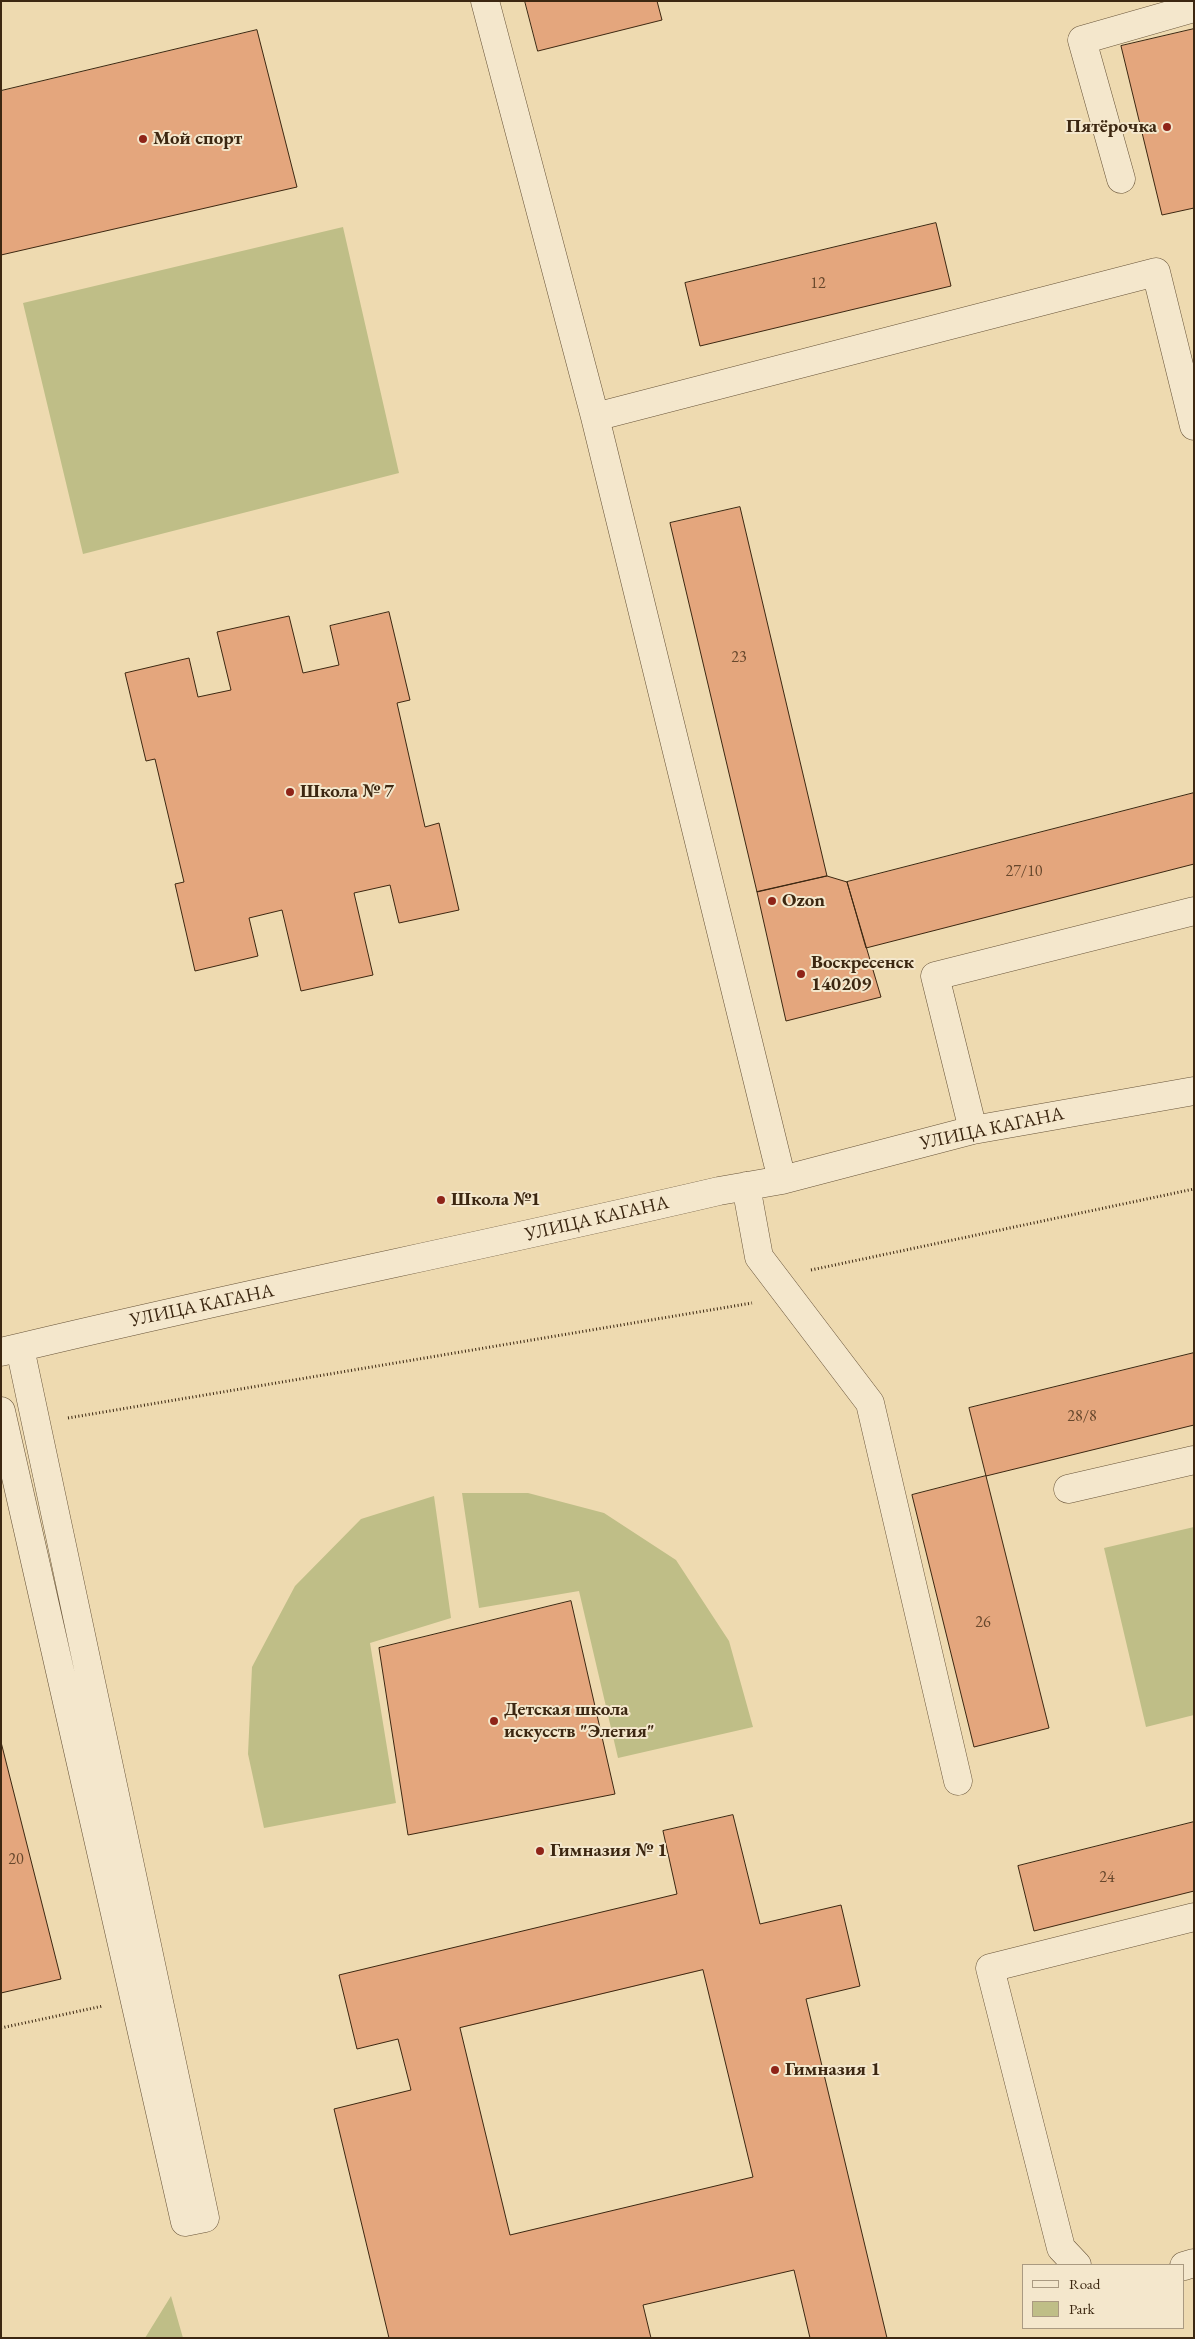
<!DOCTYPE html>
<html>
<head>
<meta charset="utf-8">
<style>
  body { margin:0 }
  #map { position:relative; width:1195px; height:2339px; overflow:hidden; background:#eedab0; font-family:"EB Garamond",serif }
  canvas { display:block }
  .frame { position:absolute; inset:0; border:2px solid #3c2711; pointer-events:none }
  .legend { position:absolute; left:1022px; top:2264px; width:162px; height:65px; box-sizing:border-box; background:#f4e7cc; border:1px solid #aa9a81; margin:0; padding:6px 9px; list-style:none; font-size:15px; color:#3c2711 }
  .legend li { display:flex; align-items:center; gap:10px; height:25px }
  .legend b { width:25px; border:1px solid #aa9a81 }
</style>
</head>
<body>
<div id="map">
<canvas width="1195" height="2339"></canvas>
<div class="frame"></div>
<ul class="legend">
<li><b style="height:6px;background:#f4e7cc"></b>Road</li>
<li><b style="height:14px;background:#bfbe87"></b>Park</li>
</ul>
</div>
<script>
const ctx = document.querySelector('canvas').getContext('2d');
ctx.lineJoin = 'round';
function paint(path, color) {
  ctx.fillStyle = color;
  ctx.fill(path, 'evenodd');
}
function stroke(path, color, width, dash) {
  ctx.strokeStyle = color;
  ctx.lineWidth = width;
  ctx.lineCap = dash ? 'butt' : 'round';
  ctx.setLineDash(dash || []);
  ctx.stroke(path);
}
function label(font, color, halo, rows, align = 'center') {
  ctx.font = font + ' "EB Garamond",serif';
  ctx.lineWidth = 4;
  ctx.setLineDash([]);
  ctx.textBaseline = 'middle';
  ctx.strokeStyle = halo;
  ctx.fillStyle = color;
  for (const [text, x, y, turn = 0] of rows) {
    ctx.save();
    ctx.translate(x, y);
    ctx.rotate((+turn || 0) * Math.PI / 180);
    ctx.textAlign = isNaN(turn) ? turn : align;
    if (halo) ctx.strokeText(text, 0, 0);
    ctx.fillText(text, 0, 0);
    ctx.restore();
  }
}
const green = new Path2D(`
  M343,227L399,473L83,554L23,303Z
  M462,1493H528L604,1513L676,1560L729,1641L753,1727L618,1758L579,1591L479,1608Z
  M434,1496L451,1618L370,1643L396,1803L264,1828L248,1754L252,1667L295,1586L361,1519Z
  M1194,1527V1715L1146,1727L1104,1548Z
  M171,2296L183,2338H145Z`);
const building = new Path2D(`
  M525,1H657L662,20L538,51Z
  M1194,29V208L1162,215L1121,46Z
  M257,30L297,187L1,255V91Z
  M936,223L951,286L700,346L685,283Z
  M740,507L827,876L757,892L670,523Z
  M389,612L410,700L397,703L425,827L439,823L459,910L399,923L390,885L354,893L373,975L301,991L282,910L249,918L258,956L195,971L175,884L184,882L155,759L146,761L125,673L189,658L198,697L231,690L217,632L289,616L303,673L339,665L330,626Z
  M1194,793V864L866,948L847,882Z
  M827,876L847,882L881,997L786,1021L757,892Z
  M1194,1353V1425L986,1476L969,1408Z
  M986,1476L1049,1728L974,1747L912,1495Z
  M571,1601L615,1794L408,1835L379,1648Z
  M1,1742L61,1979L1,1993Z
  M733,1815L760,1924L841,1905L860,1986L806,1999L887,2338H810L794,2270L643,2305L651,2338H389L334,2109L411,2090L398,2039L357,2049L339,1975L677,1894L663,1831ZM703,1970L753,2177L510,2235L460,2028Z
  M1194,1822V1891L1034,1931L1018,1866Z`);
const path = new Path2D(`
  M811,1270L1194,1189
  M68,1418L752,1303
  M1,2028L103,2006`);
const minor = new Path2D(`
  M485,1L595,417
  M1121,179L1082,40L1194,8
  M973,1130L935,976L1194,911
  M782,1180L595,417L1156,272L1194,426
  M746,1186L759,1257L870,1403L958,1781
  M1,1352C240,1294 480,1247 719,1191L782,1180L973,1130L1194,1091
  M1,1411L185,2222L205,2218L20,1348
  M1068,1489L1194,1460
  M1077,2265L1061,2248L990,1968L1194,1917
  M1184,2266L1194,2263`);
const markers = [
  [1167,127,5,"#8f2418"],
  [143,139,5,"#8f2418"],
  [290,792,5,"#8f2418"],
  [772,901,5,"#8f2418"],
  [801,974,5,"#8f2418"],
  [441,1200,5,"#8f2418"],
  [494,1721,5,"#8f2418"],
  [540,1851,5,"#8f2418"],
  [775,2070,5,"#8f2418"]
];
const numberNames = [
  ["12",818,284],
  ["23",739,658],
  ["27/10",1024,872],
  ["28/8",1082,1417],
  ["26",983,1623],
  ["20",16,1860],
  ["24",1107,1878]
];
const poiNames = [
  ["Пятёрочка",1157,127,"right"],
  ["Мой спорт",153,139],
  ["Школа № 7",300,792],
  ["Ozon",782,901],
  ["Воскресенск",811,963],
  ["140209",811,985],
  ["Школа №1",451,1200],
  ["Детская школа",504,1710],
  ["искусств \"Элегия\"",504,1732],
  ["Гимназия № 1",550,1851],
  ["Гимназия 1",785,2070]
];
const streetNames = [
  ["УЛИЦА КАГАНА",992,1129,-12],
  ["УЛИЦА КАГАНА",597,1219,-13],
  ["УЛИЦА КАГАНА",202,1306,-12]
];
paint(green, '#bfbe87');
paint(building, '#e4a67d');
stroke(building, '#3c2711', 1);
stroke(minor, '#685439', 29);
stroke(path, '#3c2711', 3, [1, 2.5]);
stroke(minor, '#f4e7cc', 28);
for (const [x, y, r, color] of markers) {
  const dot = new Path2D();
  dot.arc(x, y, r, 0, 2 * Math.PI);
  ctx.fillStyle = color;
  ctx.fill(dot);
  stroke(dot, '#f4e7cc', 2);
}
label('16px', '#66472c', null, numberNames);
label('bold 19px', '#3c2711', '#f4e7cc', poiNames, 'left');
label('19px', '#3c2711', '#f4e7cc', streetNames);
</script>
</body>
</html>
